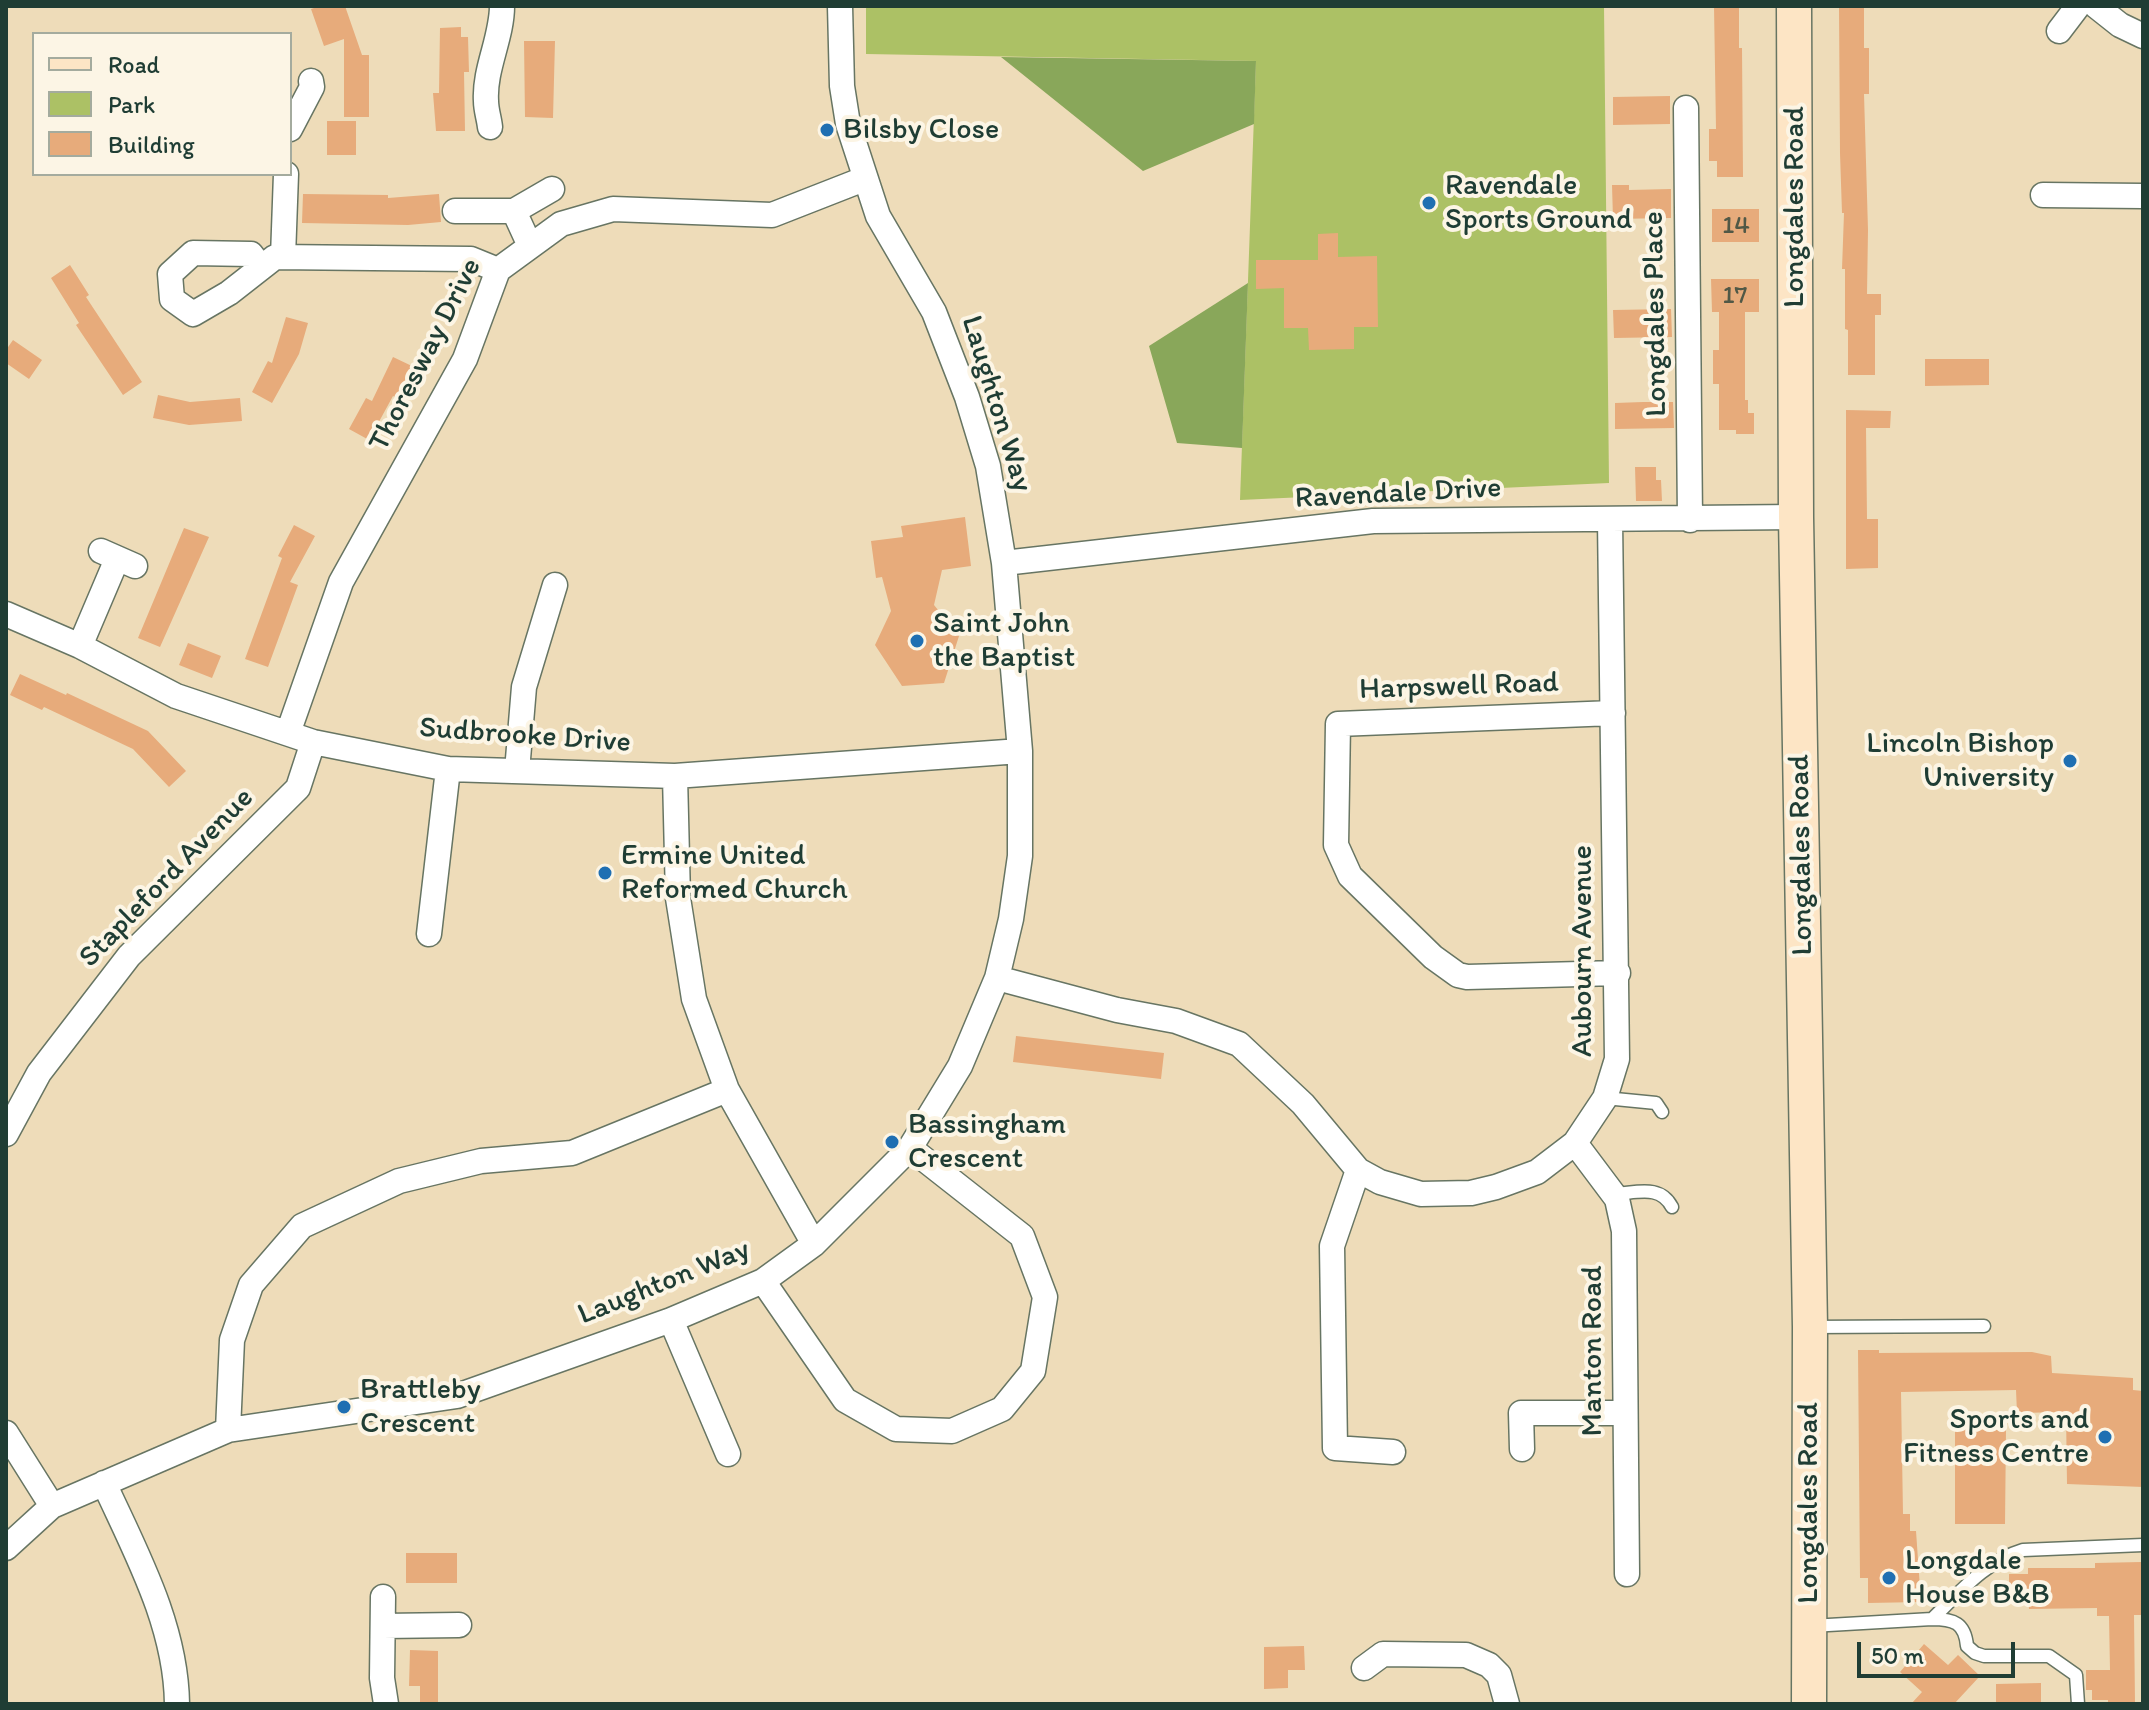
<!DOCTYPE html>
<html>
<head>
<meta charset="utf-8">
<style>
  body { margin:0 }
  #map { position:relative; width:2149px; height:1710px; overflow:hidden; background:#eedcb9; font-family:Itim,sans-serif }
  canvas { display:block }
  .frame { position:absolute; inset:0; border:8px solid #1f3d34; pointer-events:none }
  .legend { position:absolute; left:32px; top:32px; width:260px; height:144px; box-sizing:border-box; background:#fcf5e5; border:2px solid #a4ab9e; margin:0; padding:10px 14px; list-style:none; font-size:24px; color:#1f3d34 }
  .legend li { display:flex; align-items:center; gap:16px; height:40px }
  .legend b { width:40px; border:2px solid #a4ab9e }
  .scale { position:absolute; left:1857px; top:1642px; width:158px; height:36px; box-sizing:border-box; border:4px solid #1f3d34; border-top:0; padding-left:10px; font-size:24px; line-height:28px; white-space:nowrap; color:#1f3d34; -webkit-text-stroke:6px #fcf5e5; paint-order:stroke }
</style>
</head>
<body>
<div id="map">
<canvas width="2149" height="1710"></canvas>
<div class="frame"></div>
<ul class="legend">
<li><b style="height:10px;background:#fde5c5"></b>Road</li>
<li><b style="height:22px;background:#acc165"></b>Park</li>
<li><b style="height:22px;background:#e7ab7b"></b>Building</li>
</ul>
<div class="scale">50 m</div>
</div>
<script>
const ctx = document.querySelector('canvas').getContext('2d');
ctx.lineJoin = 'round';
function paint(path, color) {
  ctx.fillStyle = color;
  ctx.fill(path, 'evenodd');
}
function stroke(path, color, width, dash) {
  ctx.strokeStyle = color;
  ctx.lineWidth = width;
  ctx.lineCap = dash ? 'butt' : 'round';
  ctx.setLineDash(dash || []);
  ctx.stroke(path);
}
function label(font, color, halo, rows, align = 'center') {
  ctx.font = font + ' Itim,sans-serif';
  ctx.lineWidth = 8;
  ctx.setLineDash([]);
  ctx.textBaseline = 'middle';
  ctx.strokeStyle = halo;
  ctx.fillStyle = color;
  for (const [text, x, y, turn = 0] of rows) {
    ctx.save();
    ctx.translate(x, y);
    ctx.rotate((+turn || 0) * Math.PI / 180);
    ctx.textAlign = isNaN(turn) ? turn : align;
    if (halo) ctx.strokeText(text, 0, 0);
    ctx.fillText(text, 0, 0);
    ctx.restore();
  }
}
const green = new Path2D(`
  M866,6H1604L1609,483L1240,500L1256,61L866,54Z`);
const forest = new Path2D(`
  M1001,57L1256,61L1254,124L1143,171Z
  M1248,283L1242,448L1177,443L1149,346Z`);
const building = new Path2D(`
  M320,6H345L362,55H369V117H344V39L324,46L311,9Z
  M1714,6H1739V48H1742L1743,177H1717V161H1709V129H1716Z
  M1839,6H1864V48H1869V94H1864L1868,230L1867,294H1881V315H1875V375H1848V330L1845,329V269H1842L1844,213H1842L1840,153Z
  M461,27V37H468L469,72H464L465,131H436L433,93H439L440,28Z
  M524,41H555L553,118L525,117Z
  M1670,96V124L1613,125V97Z
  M327,121H356V155H327Z
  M1612,185H1629V190L1671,189V218L1613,219Z
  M303,194L388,195V198L439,194L441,222L408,225L302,223Z
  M1712,209H1759V242H1712Z
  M1338,233V257L1377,256L1378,327H1354V349L1309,350L1308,328H1284V288L1256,289V260H1318V234Z
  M70,265L89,295L86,297L142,382L123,395L76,325L79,323L51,278Z
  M1711,279H1759V312H1745V400H1748V413H1754V434H1736V430H1719V384H1713V350H1719V312H1712Z
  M1671,309L1672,337L1614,338L1613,310Z
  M286,317L308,323L299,354L272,403L252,392L268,361L272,363Z
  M13,340L42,360L29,379L6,363V350Z
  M393,357L414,367L398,399L393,396L369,440L349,429L366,398L372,401Z
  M1925,359H1989V385L1925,386Z
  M158,395L190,402L240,398L242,421L189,425L153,418Z
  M1643,402H1673L1674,428L1615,429V403Z
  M1846,410L1891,411L1890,428H1866L1867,519H1878V568L1846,569Z
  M1635,467H1656V480H1661L1662,501H1636Z
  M965,517L971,566L942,570L934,605L959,636L944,683L902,686L875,645L891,611L882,577L876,578L871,541L903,537L901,526Z
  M294,525L315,536L290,582L298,585L268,667L245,659L282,558L278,556Z
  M184,528L209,537L160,647L138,638Z
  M188,643L221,656L212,678L179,665Z
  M20,674L66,695L67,693L148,731L186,771L169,787L133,749L44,707L42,710L10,695Z
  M1016,1036L1164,1053L1161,1079L1013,1062Z
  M1858,1350H1879V1353L2032,1352L2051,1356L2052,1373L2133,1378V1390L2143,1391V1487L2067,1484L2066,1412L2017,1413L2016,1390L1901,1392L1903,1514H1910V1531H1916L1921,1602L1868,1603V1578H1860Z
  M1955,1429L2006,1430L2005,1524H1955Z
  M406,1553H457V1583H406Z
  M2141,1562V1615H2134L2135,1704H2108V1700H2092V1690H2086V1670H2110L2109,1616H2097V1608L2029,1609L2028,1596H2009V1574H2028V1568H2095V1563Z
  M1924,1644L1948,1665L1958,1655L1980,1676L1954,1704H1911L1922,1692L1900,1672Z
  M1304,1646L1305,1670H1288V1688L1264,1689V1647Z
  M410,1650L438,1651V1704H420V1686H409Z
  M2041,1683V1704H1996V1684Z`);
const service = new Path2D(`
  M1605,1098L1656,1103L1662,1112
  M1613,1194C1637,1193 1660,1184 1672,1207
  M1811,1327L1984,1326
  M1811,1626L1932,1619
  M2078,1704L2076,1675L2049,1656H1984L1975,1653L1967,1646C1965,1623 1954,1619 1932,1619C1960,1592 1986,1561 2023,1550L2143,1545`);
const minor = new Path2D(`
  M2096,6L2120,25L2143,36
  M2059,31L2078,6
  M1686,108L1690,520
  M490,127C489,118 486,110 486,101C484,69 502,38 502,6
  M290,129L312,87L311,81
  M2043,195L2143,196
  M455,211H514L530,246
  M514,211L552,189
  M283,257L286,174
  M261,267L251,254L193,253L170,274L172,299L193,314L229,293L275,257L471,259L498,270
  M101,551L135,566
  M1004,563L1373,521L1796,517
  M6,614L80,646L176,696L313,742L448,769L675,776L1020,751
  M80,646L117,559
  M1613,713L1338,724L1336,845L1350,876L1433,957L1458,975L1467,977L1618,973
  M288,733L341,582L465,359L498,270L561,224L613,209L772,215L864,179
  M517,771L524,687L555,585
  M675,776L678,898L694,999L727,1090L814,1244
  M429,934L448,769
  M997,978L1117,1010L1176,1021L1239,1044L1303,1104L1358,1170L1380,1182L1421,1194L1471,1193L1496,1187L1537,1172L1575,1143L1605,1098L1617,1059L1610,520
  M6,1134L39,1073L129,956L298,788L313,742
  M1575,1143L1617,1199L1624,1231L1627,1574
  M1358,1170L1332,1246L1335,1448L1393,1452
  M763,1281L845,1400L896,1429L952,1431L1002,1409L1033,1371L1045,1297L1022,1236L910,1148
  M671,1320L728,1454
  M228,1430L232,1340L251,1285L302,1226L399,1181L481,1161L572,1153L727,1090
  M6,1433L52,1506
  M1522,1449L1521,1413H1625
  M104,1483C136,1553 176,1625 177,1704
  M6,1548L52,1506L228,1430L457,1396L671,1320L763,1281L814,1244L910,1148L960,1066L997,978L1011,919L1020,856V751L1004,563L988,466L967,397L934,312L878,216L848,124L842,86L840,6
  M383,1597L382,1678L386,1704
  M383,1626L459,1625
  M1364,1668L1383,1654L1466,1655L1489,1665L1499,1675L1507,1704`);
const secondary = new Path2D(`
  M1794,6L1796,517L1810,1327L1809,1704`);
const markers = [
  [827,130,8,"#1f6fb2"],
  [1429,203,8,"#1f6fb2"],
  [917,641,8,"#1f6fb2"],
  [2070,761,8,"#1f6fb2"],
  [605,873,8,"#1f6fb2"],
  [892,1142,8,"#1f6fb2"],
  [344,1407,8,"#1f6fb2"],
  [2105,1437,8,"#1f6fb2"],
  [1889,1578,8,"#1f6fb2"]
];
const numberNames = [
  ["14",1736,226],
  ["17",1735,296]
];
const poiNames = [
  ["Bilsby Close",843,130],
  ["Ravendale",1445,186],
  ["Sports Ground",1445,220],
  ["Saint John",933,624],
  ["the Baptist",933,658],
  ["Lincoln Bishop",2054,744,"right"],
  ["University",2054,778,"right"],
  ["Ermine United",621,856],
  ["Reformed Church",621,890],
  ["Bassingham",908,1125],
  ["Crescent",908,1159],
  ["Brattleby",360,1390],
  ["Crescent",360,1424],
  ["Sports and",2089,1420,"right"],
  ["Fitness Centre",2089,1454,"right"],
  ["Longdale",1905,1561],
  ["House B&B",1905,1595]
];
const streetNames = [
  ["Longdales Road",1795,207,-90],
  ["Longdales Place",1656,314,-91],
  ["Thoresway Drive",426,355,-63],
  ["Laughton Way",996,404,73],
  ["Ravendale Drive",1398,494,-3],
  ["Harpswell Road",1459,687,-2],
  ["Sudbrooke Drive",525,736,4],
  ["Longdales Road",1802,855,-91],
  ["Stapleford Avenue",167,878,-46],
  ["Aubourn Avenue",1583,951,-90],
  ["Laughton Way",664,1283,-22],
  ["Manton Road",1593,1351,-90],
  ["Longdales Road",1809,1503,-90]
];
paint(green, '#acc165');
paint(forest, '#89a75a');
paint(building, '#e7ab7b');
stroke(service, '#677563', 15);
stroke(minor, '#677563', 27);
stroke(secondary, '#677563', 37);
stroke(service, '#fff', 12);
stroke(minor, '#fff', 24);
stroke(secondary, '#fde5c5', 34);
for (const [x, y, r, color] of markers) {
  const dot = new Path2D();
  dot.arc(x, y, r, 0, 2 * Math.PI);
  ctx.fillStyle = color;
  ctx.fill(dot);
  stroke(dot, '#fcf5e5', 3);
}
label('26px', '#515846', null, numberNames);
label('30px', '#1f3d34', '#fcf5e5', poiNames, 'left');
label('30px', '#1f3d34', '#fcf5e5', streetNames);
</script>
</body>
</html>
